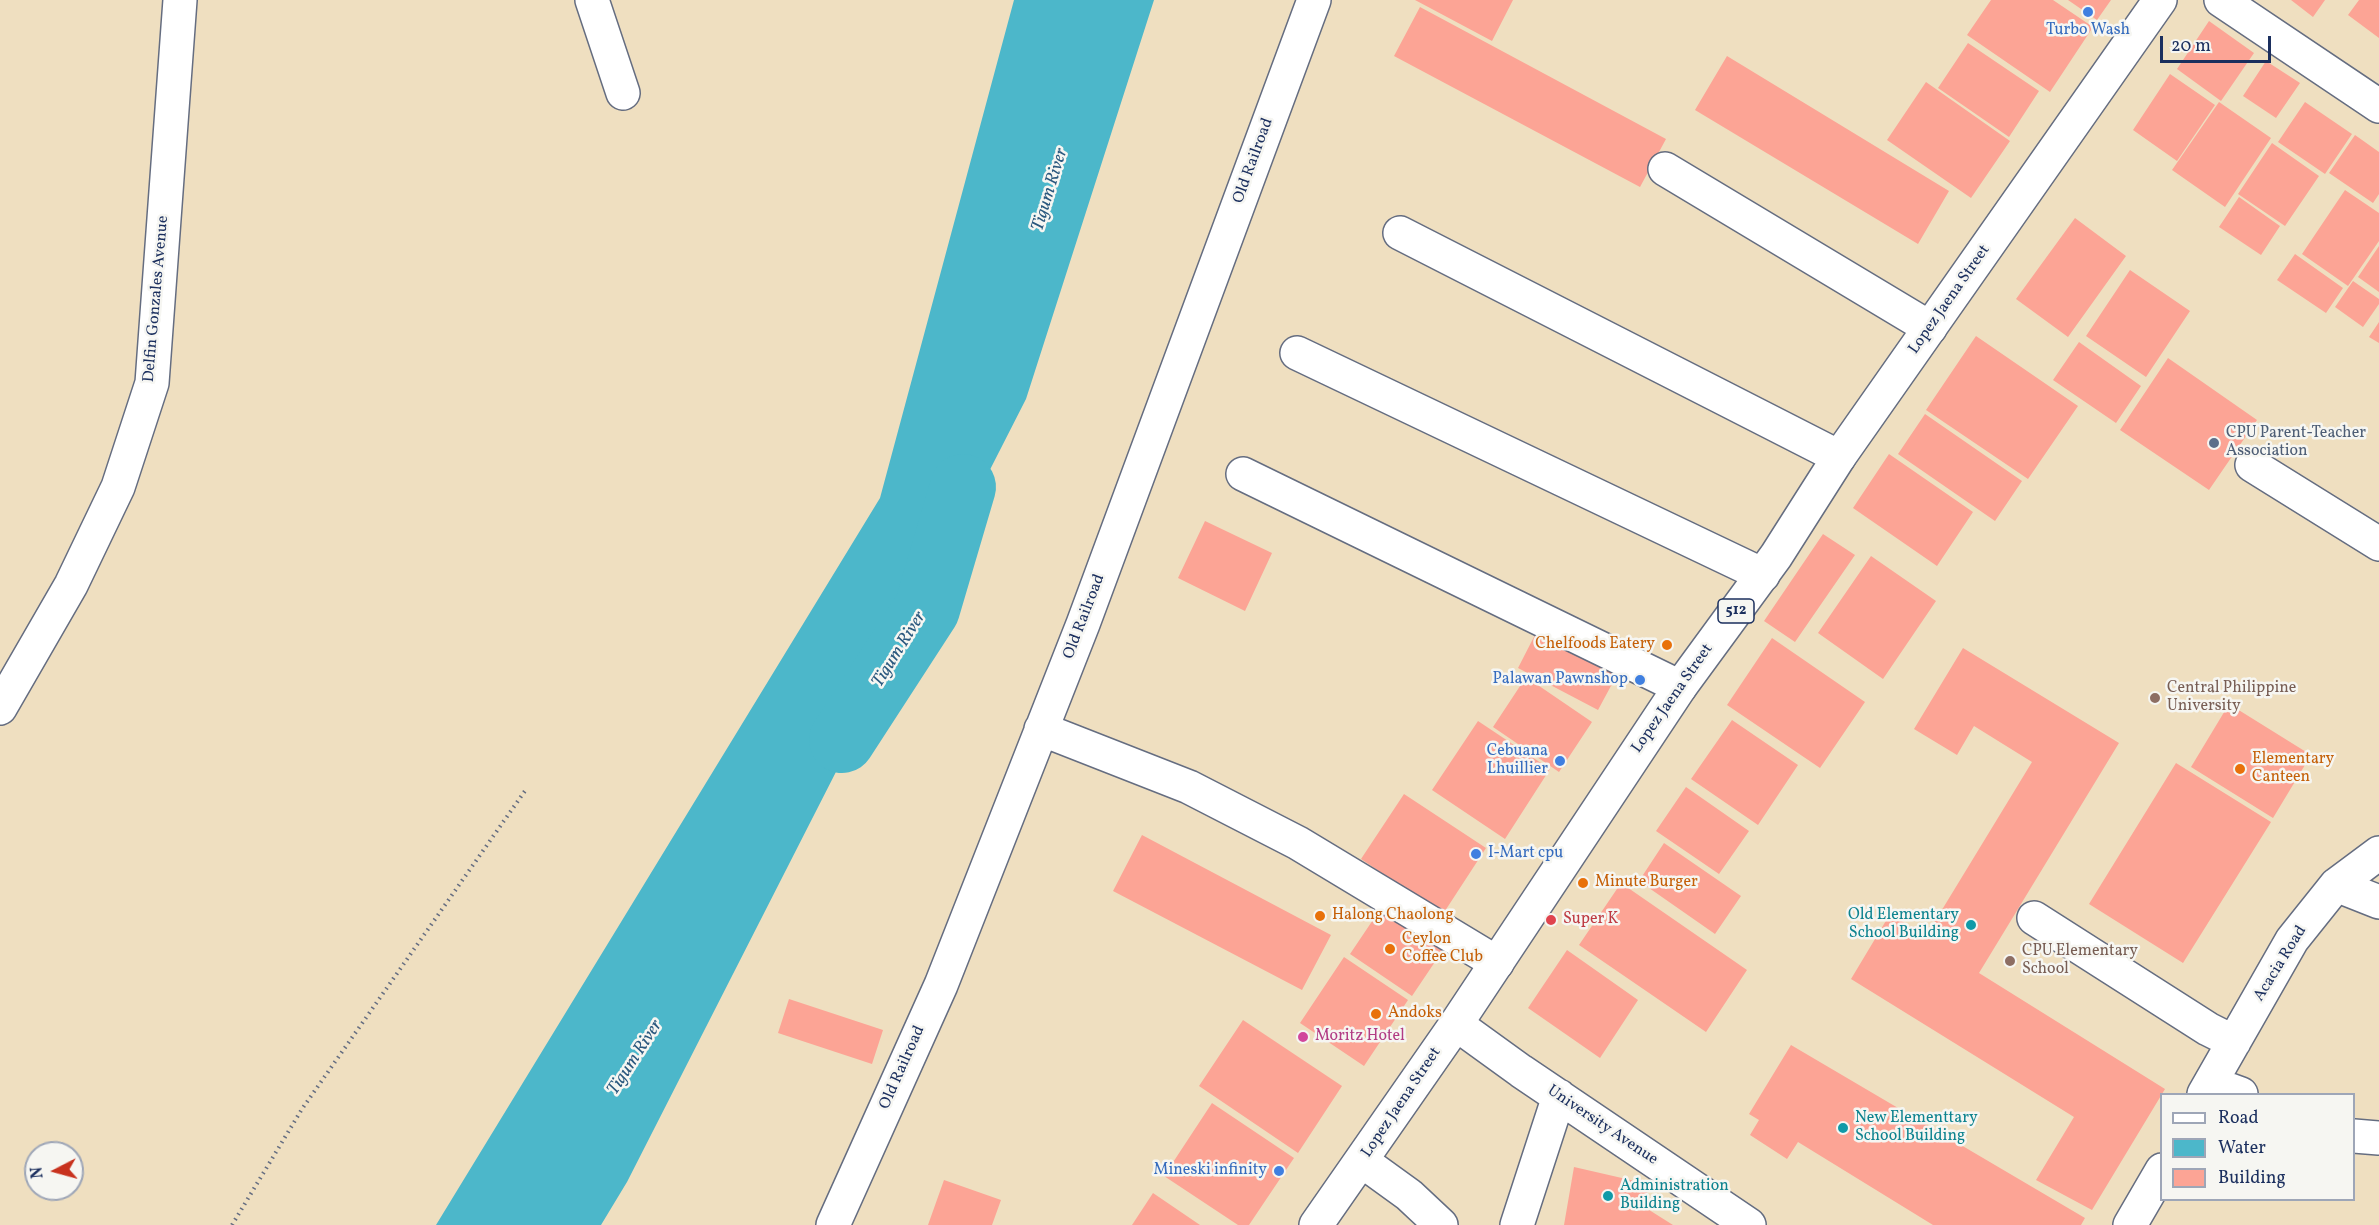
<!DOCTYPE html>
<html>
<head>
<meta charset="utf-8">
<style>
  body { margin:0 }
  #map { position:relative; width:2379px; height:1225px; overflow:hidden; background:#efdfc0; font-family:Vollkorn,serif }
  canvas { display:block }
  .legend { position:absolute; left:2160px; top:1093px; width:195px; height:108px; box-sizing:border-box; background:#f6f6f2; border:2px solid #9ea6b7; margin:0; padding:8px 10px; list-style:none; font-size:18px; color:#1b2f5e }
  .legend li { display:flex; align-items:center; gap:12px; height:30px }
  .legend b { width:30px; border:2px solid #9ea6b7 }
  .north { position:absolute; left:24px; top:1141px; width:60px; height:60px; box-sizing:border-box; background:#f6f6f2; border:2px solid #9ea6b7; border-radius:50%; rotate:264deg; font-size:16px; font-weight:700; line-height:24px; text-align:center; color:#1b2f5e }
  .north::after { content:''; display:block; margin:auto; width:21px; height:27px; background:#c8321e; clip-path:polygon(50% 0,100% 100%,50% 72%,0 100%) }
  .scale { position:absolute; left:2160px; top:36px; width:111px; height:27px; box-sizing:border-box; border:3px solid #1b2f5e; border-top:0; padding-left:8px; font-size:18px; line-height:21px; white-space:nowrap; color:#1b2f5e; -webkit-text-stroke:4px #f6f6f2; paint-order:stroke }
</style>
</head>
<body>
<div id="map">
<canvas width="2379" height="1225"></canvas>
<ul class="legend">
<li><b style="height:8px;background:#fff"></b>Road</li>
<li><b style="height:16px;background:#4cb7ca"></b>Water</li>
<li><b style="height:16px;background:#fca495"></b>Building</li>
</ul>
<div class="north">N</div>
<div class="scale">20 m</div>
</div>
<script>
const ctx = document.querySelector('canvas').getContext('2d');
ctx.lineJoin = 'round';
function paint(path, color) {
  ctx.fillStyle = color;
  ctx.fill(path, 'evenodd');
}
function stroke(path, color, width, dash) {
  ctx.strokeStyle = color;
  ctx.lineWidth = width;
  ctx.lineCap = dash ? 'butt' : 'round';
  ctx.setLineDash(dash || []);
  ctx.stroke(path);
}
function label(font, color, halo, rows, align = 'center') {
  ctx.font = font + ' Vollkorn,serif';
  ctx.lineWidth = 5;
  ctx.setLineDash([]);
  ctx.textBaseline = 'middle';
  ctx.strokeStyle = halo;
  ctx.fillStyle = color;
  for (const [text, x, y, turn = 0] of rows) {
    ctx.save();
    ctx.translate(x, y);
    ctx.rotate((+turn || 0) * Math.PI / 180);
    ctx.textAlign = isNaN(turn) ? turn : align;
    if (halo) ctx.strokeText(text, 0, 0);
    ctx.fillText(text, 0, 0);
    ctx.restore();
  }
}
const water = new Path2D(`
  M1014,0H1154L1026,399L627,1182L601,1225H436L880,498Z`);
const river = new Path2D(`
  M842,740L927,609L963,487`);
const building = new Path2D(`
  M1415,0H1513L1492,41Z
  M1991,0H2053L2093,27L2050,92L1967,35Z
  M2068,0H2111L2097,20Z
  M2291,0H2325L2313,17Z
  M2359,0H2379V38L2348,15Z
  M1420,7L1666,139L1640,187L1394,56Z
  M2209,21L2254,53L2221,101L2177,69Z
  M1968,43L2039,91L2009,137L1938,88Z
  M1727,56L1949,191L1918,244L1695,110Z
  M2266,61L2300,83L2276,118L2243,96Z
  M2170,74L2215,105L2177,161L2133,130Z
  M1926,82L2010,141L1971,198L1887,140Z
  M2219,102L2271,138L2225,207L2172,170Z
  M2305,102L2352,134L2325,174L2278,142Z
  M2355,135L2379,152V194L2373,203L2329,173Z
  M2272,143L2319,176L2285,226L2238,194Z
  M2345,190L2379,213V241L2348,286L2302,254Z
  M2239,197L2280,226L2261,255L2219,227Z
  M2075,218L2126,256L2068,337L2016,299Z
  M2379,246V292L2358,277Z
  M2295,254L2343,288L2326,313L2277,280Z
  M2130,270L2190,311L2146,377L2086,336Z
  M2353,281L2379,299V304L2363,327L2335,307Z
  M2379,322V343L2369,337Z
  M1976,336L2078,406L2028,479L1926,410Z
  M2079,342L2141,386L2116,423L2053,380Z
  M2168,358L2257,420L2209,490L2120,430Z
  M1925,414L2022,481L1995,521L1898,454Z
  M1889,454L1973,512L1937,566L1853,508Z
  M1205,521L1272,553L1245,611L1178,578Z
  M1823,534L1855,555L1795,642L1764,621Z
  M1871,556L1936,601L1883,679L1818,633Z
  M1538,629L1619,671L1598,710L1518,668Z
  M1772,638L1865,702L1820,768L1727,705Z
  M1963,648L2119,743L1979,973L2165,1089L2092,1210L2036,1180L2074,1117L1851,979L1890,914L1926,936L2032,762L1974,726L1957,755L1914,729Z
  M1526,677L1592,722L1559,772L1493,727Z
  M2229,704L2311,755L2273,818L2191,767Z
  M1732,720L1798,765L1758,825L1691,779Z
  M1478,721L1550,769L1505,839L1432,790Z
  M2176,763L2271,822L2183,963L2089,904Z
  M1686,787L1749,831L1719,874L1656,831Z
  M1404,794L1486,848L1443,914L1361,859Z
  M1142,835L1331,935L1302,990L1113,891Z
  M1664,843L1741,896L1715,934L1639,881Z
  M1621,883L1747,970L1706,1032L1579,945Z
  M1383,905L1445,947L1412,996L1350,954Z
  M1567,950L1638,1000L1600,1058L1528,1008Z
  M1344,957L1408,1000L1364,1066L1300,1023Z
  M789,999L883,1030L872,1064L778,1033Z
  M1243,1020L1342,1086L1298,1153L1199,1086Z
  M1791,1045L2085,1218L2081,1225H1933L1798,1142L1787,1159L1750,1135L1759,1120L1749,1114Z
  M1212,1103L1294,1158L1249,1225H1238L1164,1176Z
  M1574,1167L1648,1184L1646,1208L1673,1225H1564Z
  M944,1180L1001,1200L992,1225H928Z
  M1153,1193L1200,1225H1132Z`);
const path = new Path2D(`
  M232,1225L302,1109L527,788`);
const minor = new Path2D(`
  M592,0L623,93
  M2221,0L2379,106
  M1665,169L1930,328
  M1400,233L1839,457
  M1297,353L1763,575
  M2252,465L2379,544
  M1243,474L1680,687
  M0,708L71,585L118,487L152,383L180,0
  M1041,729L1189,787L1298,843L1497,963
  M2336,885L2379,902
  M2034,918L2208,1029L2234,1042
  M1456,1024L1521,1071L1749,1225
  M2211,1083L2241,1094
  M2204,1094L2292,940L2336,885L2379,853
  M2354,1136L2379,1138
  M1362,1161L1409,1195L1441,1225
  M833,1225L941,985L1083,624L1314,0
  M1517,1225L1559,1096
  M2130,1225L2162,1170`);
const major = new Path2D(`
  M1316,1225L1456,1024L1680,687L1776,556L1839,457L2160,0`);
const markers = [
  [2088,12,6,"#3f7fe0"],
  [2214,443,6,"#5c6f8a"],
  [1667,645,6,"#e8710a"],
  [1640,680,6,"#3f7fe0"],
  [2155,698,6,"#8d6e63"],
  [1560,761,6,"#3f7fe0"],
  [2240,769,6,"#e8710a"],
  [1476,854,6,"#3f7fe0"],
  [1583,883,6,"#e8710a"],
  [1320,916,6,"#e8710a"],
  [1551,920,6,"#e0444e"],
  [1971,925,6,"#0f9aa8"],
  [1390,949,6,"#e8710a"],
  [2010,961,6,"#8d6e63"],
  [1376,1014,6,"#e8710a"],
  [1303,1037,6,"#d1479c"],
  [1843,1128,6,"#0f9aa8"],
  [1279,1171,6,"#3f7fe0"],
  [1608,1196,6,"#0f9aa8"]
];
const shields = [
  [1736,611,36]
];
const shieldNames = [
  ["512",1736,611]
];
const shopNames = [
  ["Turbo Wash",2088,31,"center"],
  ["Palawan Pawnshop",1628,680],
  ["Cebuana",1548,752],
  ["Lhuillier",1548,770],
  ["I-Mart cpu",1488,854,"left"],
  ["Mineski infinity",1267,1171]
];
const streetNames = [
  ["Old Railroad",1254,161,-70],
  ["Delfin Gonzales Avenue",157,299,-85],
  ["Lopez Jaena Street",1950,300,-55],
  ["Old Railroad",1085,617,-69],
  ["Lopez Jaena Street",1673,699,-55],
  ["Acacia Road",2281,964,-58],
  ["Old Railroad",903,1068,-66],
  ["Lopez Jaena Street",1402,1103,-56],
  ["University Avenue",1602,1126,34]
];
const serviceNames = [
  ["CPU Parent-Teacher",2226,434],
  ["Association",2226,452]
];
const foodNames = [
  ["Chelfoods Eatery",1655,645,"right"],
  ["Elementary",2252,760],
  ["Canteen",2252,778],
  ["Minute Burger",1595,883],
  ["Halong Chaolong",1332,916],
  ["Ceylon",1402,940],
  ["Coffee Club",1402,958],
  ["Andoks",1388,1014]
];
const educationNames = [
  ["Central Philippine",2167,689],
  ["University",2167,707],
  ["CPU Elementary",2022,952],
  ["School",2022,970]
];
const cultureNames = [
  ["Old Elementary",1959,916,"right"],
  ["School Building",1959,934,"right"],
  ["New Elementtary",1855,1119],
  ["School Building",1855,1137],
  ["Administration",1620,1187],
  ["Building",1620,1205]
];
const healthNames = [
  ["Super K",1563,920]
];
const hotelNames = [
  ["Moritz Hotel",1315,1037]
];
const waterNames = [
  ["Tigum River",1051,190,-73],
  ["Tigum River",900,650,-58],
  ["Tigum River",636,1058,-57]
];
paint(water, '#4cb7ca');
stroke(river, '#4cb7ca', 66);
paint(building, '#fca495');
stroke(minor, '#656d80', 36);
stroke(major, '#656d80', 36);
stroke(path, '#656d80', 4, [1.5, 4.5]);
stroke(minor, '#fff', 33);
stroke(major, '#fff', 33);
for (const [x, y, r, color] of markers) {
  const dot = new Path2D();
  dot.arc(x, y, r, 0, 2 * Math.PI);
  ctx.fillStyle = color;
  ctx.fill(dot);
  stroke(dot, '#f6f6f2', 2);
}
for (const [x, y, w] of shields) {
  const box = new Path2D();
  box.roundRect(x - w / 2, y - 12, w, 24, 4.5);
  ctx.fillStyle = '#f6f6f2';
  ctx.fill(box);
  stroke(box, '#1b2f5e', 1.5);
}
label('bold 15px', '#1b2f5e', null, shieldNames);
label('16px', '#366cbe', '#f6f6f2', shopNames, 'right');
label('16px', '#1b2f5e', '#f6f6f2', streetNames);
label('16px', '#4e5e75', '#f6f6f2', serviceNames, 'left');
label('16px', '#c56008', '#f6f6f2', foodNames, 'left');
label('16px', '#785e54', '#f6f6f2', educationNames, 'left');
label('16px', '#0d838f', '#f6f6f2', cultureNames, 'left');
label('16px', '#be3a42', '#f6f6f2', healthNames, 'left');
label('16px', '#b23c85', '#f6f6f2', hotelNames, 'left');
label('italic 18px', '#2a587e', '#f6f6f2', waterNames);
</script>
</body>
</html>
